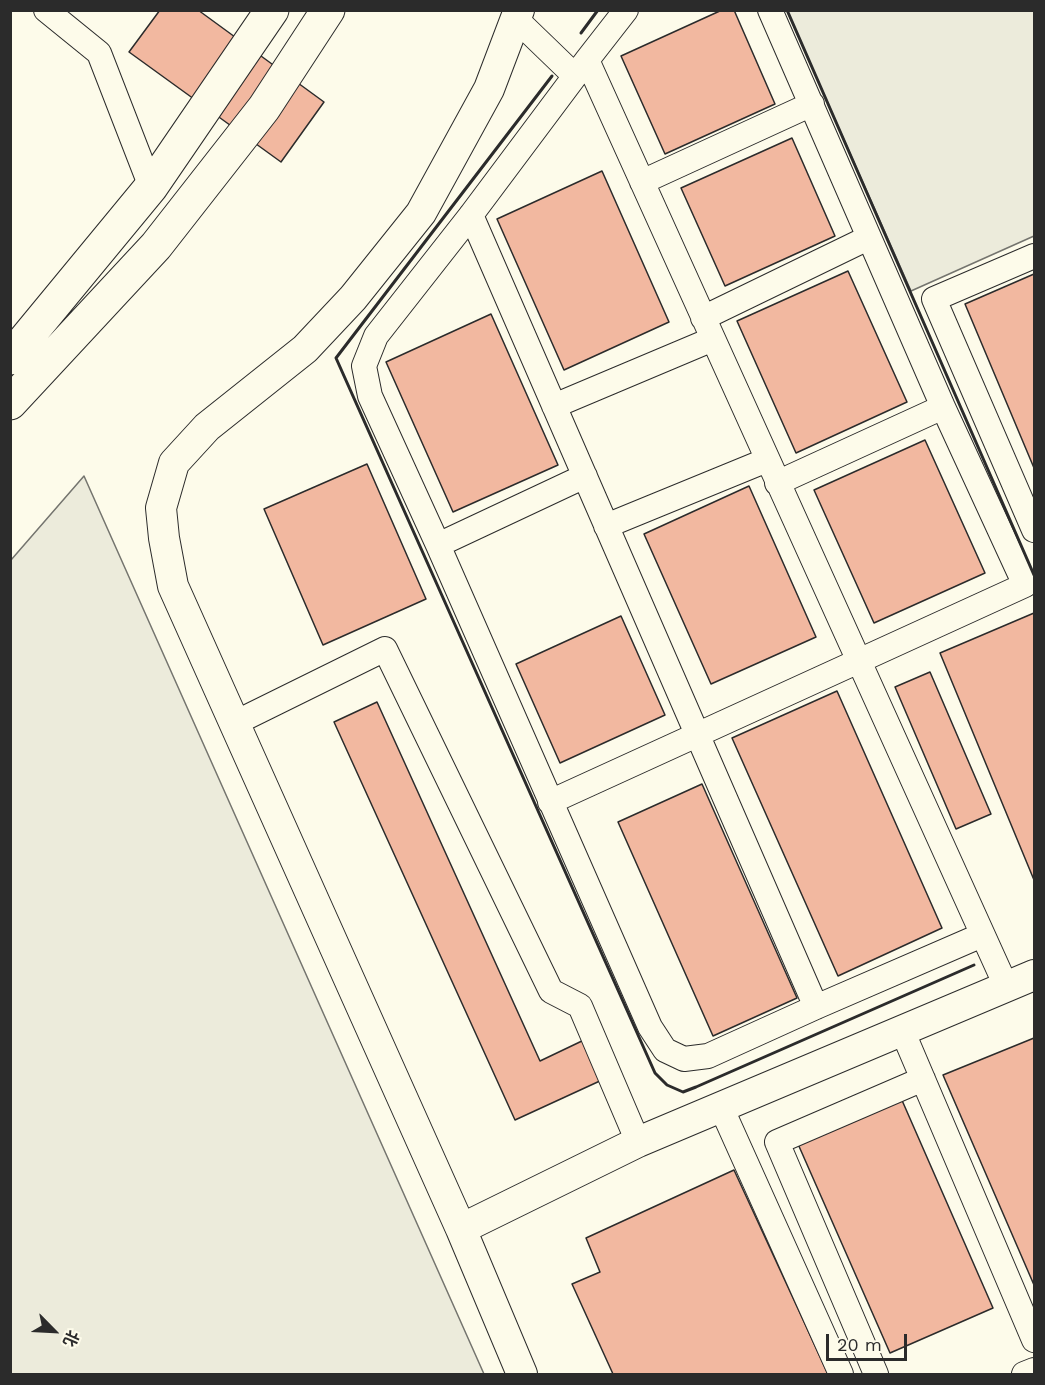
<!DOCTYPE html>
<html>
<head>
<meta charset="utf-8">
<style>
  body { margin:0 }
  #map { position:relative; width:1045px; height:1385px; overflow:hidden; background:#fdfbea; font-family:"Work Sans","Noto Sans SC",sans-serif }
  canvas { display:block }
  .frame { position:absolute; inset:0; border:12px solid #2b2b2b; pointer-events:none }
  .north { position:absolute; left:24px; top:1301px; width:60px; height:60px; -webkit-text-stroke:4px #fdfbea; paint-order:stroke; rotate:114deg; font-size:16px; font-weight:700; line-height:24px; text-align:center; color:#2b2b2b }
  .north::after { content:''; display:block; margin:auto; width:21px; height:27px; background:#2b2b2b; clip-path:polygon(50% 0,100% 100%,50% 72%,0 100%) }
  .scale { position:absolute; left:826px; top:1334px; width:81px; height:27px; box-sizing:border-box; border:3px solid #2b2b2b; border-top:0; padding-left:8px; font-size:18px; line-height:21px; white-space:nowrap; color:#2b2b2b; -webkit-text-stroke:4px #fdfbea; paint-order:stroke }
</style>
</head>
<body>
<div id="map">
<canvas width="1045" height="1385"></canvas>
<div class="frame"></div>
<div class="north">北</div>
<div class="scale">20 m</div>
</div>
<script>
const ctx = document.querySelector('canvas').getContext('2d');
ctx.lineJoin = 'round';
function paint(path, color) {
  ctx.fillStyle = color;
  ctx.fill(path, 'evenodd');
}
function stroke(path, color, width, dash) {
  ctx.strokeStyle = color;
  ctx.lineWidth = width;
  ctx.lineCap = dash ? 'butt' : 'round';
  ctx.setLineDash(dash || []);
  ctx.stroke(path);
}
const green = new Path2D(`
  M787,11H1034V236L911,291Z
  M84,476L484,1374H11V560Z`);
const building = new Path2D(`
  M160,10H198L324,102L281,162L129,52Z
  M722,10H734L775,104L665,154L621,56Z
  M792,138L835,236L725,286L681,188Z
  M602,171L669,322L564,370L497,219Z
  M848,271L907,402L796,453L737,321Z
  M1034,274V468L965,304Z
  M491,314L558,465L453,512L386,362Z
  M925,440L985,573L874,623L814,490Z
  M367,464L426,599L323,645L264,509Z
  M749,486L816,637L711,684L644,534Z
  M1034,613V880L940,653Z
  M621,616L665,715L560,763L516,664Z
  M930,672L991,814L956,829L895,687Z
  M837,691L942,928L838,976L732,738Z
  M377,702L540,1061L584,1040L602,1080L515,1120L334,722Z
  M702,784L797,998L713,1036L618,822Z
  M1034,1038V1285L943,1075Z
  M901,1098L993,1308L890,1353L798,1144Z
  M734,1170L828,1374H613L572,1284L600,1272L586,1238Z`);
const minor = new Path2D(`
  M46,10L99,53L151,187
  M626,10L587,60L471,215L376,336L364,366L370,396L438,545L650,1027L665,1050L684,1059L708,1056L816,1007L982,935
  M516,19L575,76
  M587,60L1006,986
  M642,182L812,104
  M471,215L816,1007
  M1034,256L934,299L1034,530
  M703,318L868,238
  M554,406L713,339
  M777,483L943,407
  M606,526L767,460
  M438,545L585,476
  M235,723L385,649L551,991L580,1006L638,1142
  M550,802L1025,585L943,407L770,10
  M902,1030L1034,1340
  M721,1107L841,1374
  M876,1374L777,1142L923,1079
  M1024,1374L1034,1370`);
const tertiary = new Path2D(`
  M519,10L489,89L421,213L353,298L305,349L207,427L174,463L161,508L164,538L173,586L461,1229L522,1374
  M461,1229L638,1142L1034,975`);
const motorway = new Path2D(`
  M10,358L151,187L272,10
  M10,403L156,246L264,108L328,10`);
const wall = new Path2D(`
  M787,10L1034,575
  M581,33L598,10
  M552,76L336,358L655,1073L667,1085L683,1092L696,1087L974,965`);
paint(green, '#ecebdb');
stroke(green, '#74746e', 1.5);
paint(building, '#f2b8a0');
stroke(building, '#2b2b2b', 1.5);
stroke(minor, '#2b2b2b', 26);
stroke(tertiary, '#2b2b2b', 32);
stroke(motorway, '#2b2b2b', 35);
stroke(minor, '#fdfbea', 24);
stroke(tertiary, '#fdfbea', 30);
stroke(motorway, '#fdfbea', 33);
stroke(wall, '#2b2b2b', 3);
</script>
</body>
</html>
